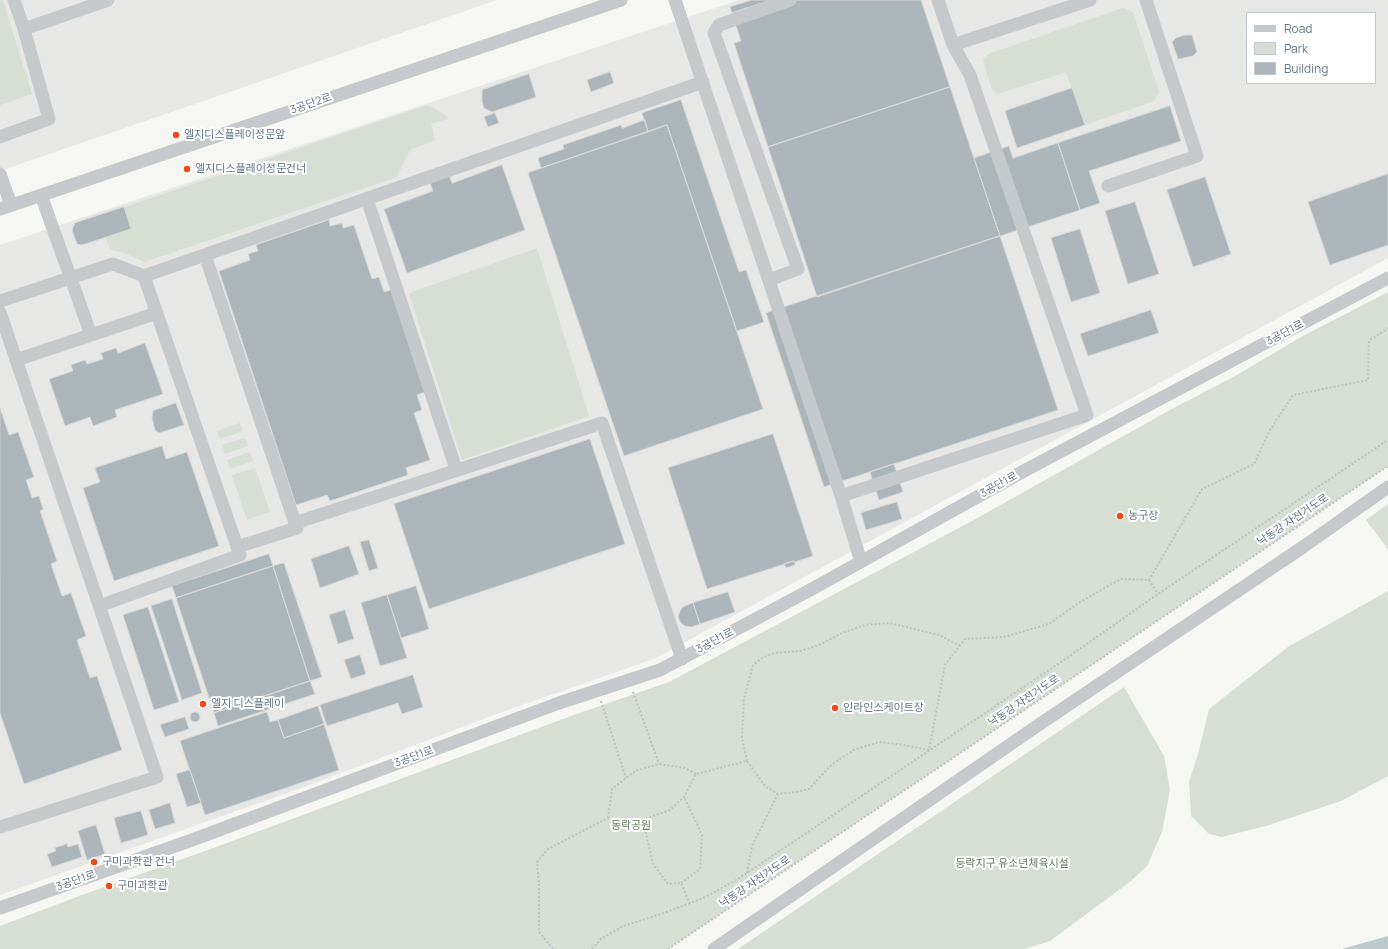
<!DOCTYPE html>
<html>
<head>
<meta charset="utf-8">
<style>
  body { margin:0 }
  #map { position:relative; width:1388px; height:949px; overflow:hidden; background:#f6f6f2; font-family:Manrope,sans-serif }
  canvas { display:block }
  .legend { position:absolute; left:1246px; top:12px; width:130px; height:72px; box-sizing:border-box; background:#fff; border:1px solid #c1c8ce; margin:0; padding:5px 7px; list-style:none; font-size:12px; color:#637685 }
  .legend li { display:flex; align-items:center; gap:8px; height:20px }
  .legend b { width:20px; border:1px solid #c1c8ce }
</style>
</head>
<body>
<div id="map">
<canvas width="1388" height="949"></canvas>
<ul class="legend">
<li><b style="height:5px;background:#c5c9cc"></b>Road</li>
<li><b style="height:11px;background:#d7ded3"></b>Park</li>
<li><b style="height:11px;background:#acb5ba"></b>Building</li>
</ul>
</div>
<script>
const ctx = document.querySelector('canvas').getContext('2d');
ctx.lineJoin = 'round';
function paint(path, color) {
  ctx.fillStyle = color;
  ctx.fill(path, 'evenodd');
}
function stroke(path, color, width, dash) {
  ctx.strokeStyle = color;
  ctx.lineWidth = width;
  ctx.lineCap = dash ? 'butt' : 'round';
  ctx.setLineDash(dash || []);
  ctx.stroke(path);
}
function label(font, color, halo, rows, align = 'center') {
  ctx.font = font + ' Manrope,"Noto Sans KR",sans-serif';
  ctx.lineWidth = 4;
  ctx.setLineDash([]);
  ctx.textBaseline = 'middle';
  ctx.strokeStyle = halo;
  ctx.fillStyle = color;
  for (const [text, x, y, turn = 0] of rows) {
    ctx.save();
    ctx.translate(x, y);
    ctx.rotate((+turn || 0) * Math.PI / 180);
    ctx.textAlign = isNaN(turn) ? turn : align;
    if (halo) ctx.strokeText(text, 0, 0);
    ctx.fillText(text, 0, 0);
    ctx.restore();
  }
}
const built = new Path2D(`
  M0,0H497L0,171Z
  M739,0H1388V258L656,658L494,715L307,786L0,895V245ZM1247,13H1375V83H1247Z`);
const green = new Path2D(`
  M0,0H3L32,94L0,105Z
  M1123,8L1133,12L1159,92L1154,101L1085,125L1066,72L998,94L992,90L983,60L988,54Z
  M428,105L446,115L447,119L431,124L435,140L410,150L397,177L144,262L122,252L110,250L106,238L131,229L124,207Z
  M537,248L589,416L462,460L409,293Z
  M1388,292V466L668,949H0V926L82,895L216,847L571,716L669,682L972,521L1170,410L1235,376L1301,337Z
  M240,423L243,431L220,439L217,431Z
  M245,438L248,446L225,454L222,445Z
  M250,452L253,461L230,469L227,460Z
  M255,468L270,512L247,520L232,475Z
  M1388,504V549L1366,520Z
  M1388,591V776L1341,801L1266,826L1222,837L1209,834L1191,816L1189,782L1198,754L1209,709L1288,647Z
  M1124,687L1164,756L1170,790L1162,832L1147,866L1131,881L1050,941L1024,949H738Z`);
const water = new Path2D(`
  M1388,936V949H1342Z`);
const building = new Path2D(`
  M752,0H772L732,13L730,7Z
  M772,0H921L950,87L768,147L734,43L741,41L732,13Z
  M1186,35H1192L1197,52L1193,56L1178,59L1172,42L1176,38Z
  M610,72L614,83L591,92L587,80Z
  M529,74L536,97L492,112L484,108L482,102V90Z
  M950,87L1000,236L817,297L768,147Z
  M1072,88L1085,125L1017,148L1005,111Z
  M681,100L739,272L746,270L764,322L737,331L667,125L648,132L642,113Z
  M1170,106L1181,141L1089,171L1100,203L1080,210L1058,143Z
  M495,113L499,123L488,127L484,117Z
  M645,120L648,132L541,168L538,158L564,149L563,145L621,125L622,128Z
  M667,125L763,409L624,456L528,173Z
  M1058,143L1080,210L1000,236L974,158L1009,146L1013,158Z
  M502,165L525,230L407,273L384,209L433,191L429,180L448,173L452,183Z
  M1388,174V245L1330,265L1308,202Z
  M1205,177L1231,254L1193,267L1167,190Z
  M1135,202L1159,274L1128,284L1105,211Z
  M124,207L131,229L82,245L77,244L72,230L75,223Z
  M329,220L330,226L342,223L343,228L354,225L372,279L379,277L384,292L391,290L425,392L417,395L422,410L414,413L430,460L406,468L408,475L330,501L327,495L296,505L219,271L250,260L248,254L258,251L256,245Z
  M1080,229L1100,293L1071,302L1051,238Z
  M1000,236L1058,410L824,487L766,313Z
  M1151,310L1159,333L1088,356L1080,334Z
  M145,343L163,394L115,410L117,417L93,426L90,417L65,426L49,379L73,371L71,365L85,360L87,364L103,359L101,353L116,348L118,353Z
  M176,403L184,425L159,433L155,430L152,418L153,411Z
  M0,408L9,435L18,432L34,477L26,480L32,498L39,496L43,509L40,511L57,561L51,564L62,596L71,593L86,636L77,640L90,678L97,676L122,750L24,784L0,713Z
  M773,434L813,556L795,562L794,561L707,589L668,468Z
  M590,439L625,544L429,609L394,504Z
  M162,446L166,459L187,452L219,546L114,581L83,488L100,482L95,468Z
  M894,464L903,492L879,500L870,472Z
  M897,502L902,519L866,530L861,513Z
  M369,540L378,568L369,571L360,542Z
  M349,546L359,574L320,588L311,559Z
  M269,554L273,566L176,598L172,586Z
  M794,561L795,565L786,568L784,564Z
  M284,563L322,677L310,681L273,566Z
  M273,566L310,681L214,713L176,598Z
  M416,586L429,629L401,638L387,595Z
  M728,592L735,612L700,624L693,603Z
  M387,595L407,658L380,666L361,603Z
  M172,599L202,693L182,700L151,606Z
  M693,603L700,624L691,627L685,626L681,623L678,617L680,611L683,607Z
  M148,607L179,702L154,710L123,615Z
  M345,610L354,639L338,644L329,615Z
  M360,655L366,674L351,679L344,660Z
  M413,675L423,707L402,714L398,703L327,726L320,705Z
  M310,681L315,694L218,726L214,713Z
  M318,706L324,724L284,738L278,720Z
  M267,712L270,722L278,720L284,738L324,724L339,770L205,815L180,741Z
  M190 717a5 5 0 1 1 10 0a5 5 0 1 1-10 0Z
  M185,717L189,729L165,737L160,725Z
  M190,770L201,803L187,807L176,774Z
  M170,803L175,823L155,829L149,810Z
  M141,811L148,835L121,843L114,818Z
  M96,825L105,854L87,860L78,831Z
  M67,844L68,847L78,844L82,857L52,867L47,854L56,851L55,848Z`);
const path = new Path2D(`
  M1149,580L1158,594
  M633,692L659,764
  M601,701L626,778
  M747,761L742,737L744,699L753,665L762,658L774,653L800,651L819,645L842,633L865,625L889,623L939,635L960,646
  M608,818L612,789L635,771L659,764L685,768L696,774
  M643,820L653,864L668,884L681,883L690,904
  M747,873L752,846L778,794
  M681,883L700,869L702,835L684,797
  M553,949L539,932V885L537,862L548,849L608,818L631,824L670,810L684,797L696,774L747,761L765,786L778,794L796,792L809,789L831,765L854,750L879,742L903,745L929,750L945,665L965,639L1004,637L1049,624L1080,602L1121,579L1149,580L1202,489L1254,464L1270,430L1293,395L1368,380L1369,341L1388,328
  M592,949L601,939L623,926L661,914L701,899L735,881L1061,662L1158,594L1388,440
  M668,949L1388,466`);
const minor = new Path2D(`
  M675,0L841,496L861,562
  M24,29L108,0
  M953,45L1090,0
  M0,137L49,119L24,29L14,0
  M0,174L11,205
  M1108,186L1197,156L1146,0
  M41,195L91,335
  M367,199L456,469
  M0,209L621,0
  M205,255L295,523
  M769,280L798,269L714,33L719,25L790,0
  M0,301L113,264L144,276L703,82
  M0,312L157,777L0,827
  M16,360L157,313
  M841,496L1087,415L970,75L953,45L938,0
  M237,547L297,528L295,523L602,423L682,659
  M99,606L240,555L144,276
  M0,908L192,840L559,703L660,670L812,589L1022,472L1388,278
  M714,949L1034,728L1303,547L1388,487`);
const markers = [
  [176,135,4,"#ef4a1a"],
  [187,169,4,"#ef4a1a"],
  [1120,516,4,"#ef4a1a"],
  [203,704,4,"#ef4a1a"],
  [835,708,4,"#ef4a1a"],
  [94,862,4,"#ef4a1a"],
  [109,886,4,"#ef4a1a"]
];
const streetNames = [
  ["3공단2로",311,104,-19],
  ["3공단1로",1285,333,-28],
  ["3공단1로",999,485,-29],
  ["낙동강 자전거도로",1293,520,-34],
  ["3공단1로",715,641,-28],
  ["낙동강 자전거도로",1024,701,-34],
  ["3공단1로",414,757,-20],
  ["3공단1로",76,881,-19],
  ["낙동강 자전거도로",755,882,-34]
];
const poiNames = [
  ["엘지디스플레이정문앞",184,135],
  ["엘지디스플레이정문건너",195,169],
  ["농구장",1128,516],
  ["엘지 디스플레이",211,704],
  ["인라인스케이트장",843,708],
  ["구미과학관 건너",102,862],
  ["구미과학관",117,886]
];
const parkNames = [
  ["동락공원",631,826],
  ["등락지구 유소년체육시설",1012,864]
];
paint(built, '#e7e8e6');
paint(green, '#d7ded3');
paint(water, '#bcc9cd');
paint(building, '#acb5ba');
stroke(building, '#d7d7d5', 1);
stroke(path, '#bfc1c3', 2, [2, 2]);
stroke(minor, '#c5c9cc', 13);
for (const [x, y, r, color] of markers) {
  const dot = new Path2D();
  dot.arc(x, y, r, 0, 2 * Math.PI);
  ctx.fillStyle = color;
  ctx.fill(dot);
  stroke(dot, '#fff', 1.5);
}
label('11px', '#637685', '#fff', streetNames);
label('11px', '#637685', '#fff', poiNames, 'left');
label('11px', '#687c62', '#fff', parkNames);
</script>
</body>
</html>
